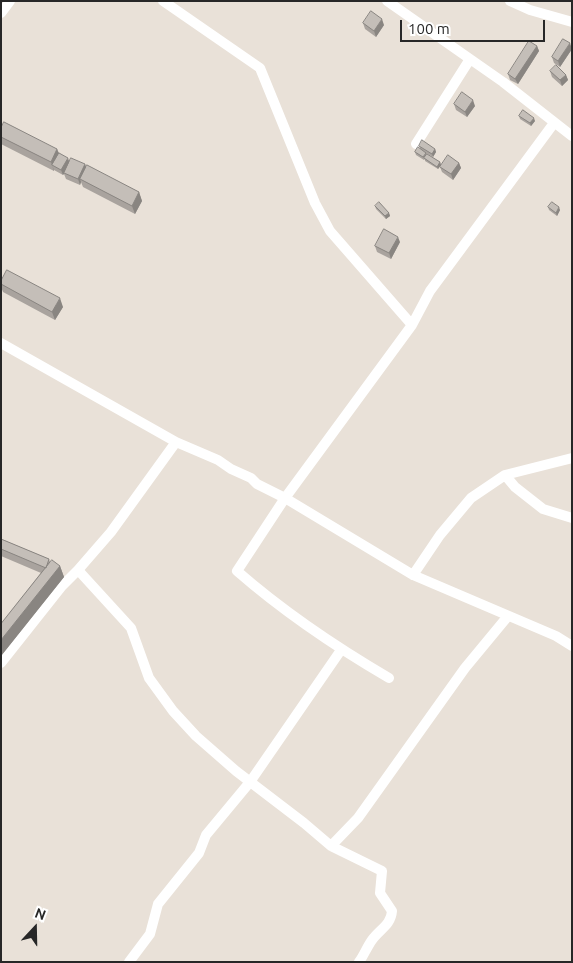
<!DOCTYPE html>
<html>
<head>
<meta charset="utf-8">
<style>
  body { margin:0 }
  #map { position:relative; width:573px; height:963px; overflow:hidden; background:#e9e1d8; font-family:Ubuntu,sans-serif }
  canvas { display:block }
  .frame { position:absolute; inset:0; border:2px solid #272727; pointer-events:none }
  .north { position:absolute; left:10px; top:903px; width:50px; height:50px; -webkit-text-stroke:4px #fff; paint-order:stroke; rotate:21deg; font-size:14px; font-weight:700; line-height:20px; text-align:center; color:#272727 }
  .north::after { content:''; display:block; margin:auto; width:18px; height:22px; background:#272727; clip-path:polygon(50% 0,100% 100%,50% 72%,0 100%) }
  .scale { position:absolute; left:400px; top:20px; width:145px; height:22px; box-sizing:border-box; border:2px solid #272727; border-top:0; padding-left:6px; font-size:15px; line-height:18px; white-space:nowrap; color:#272727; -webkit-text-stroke:4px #fff; paint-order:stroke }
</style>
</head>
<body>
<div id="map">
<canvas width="573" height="963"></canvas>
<div class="frame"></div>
<div class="north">N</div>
<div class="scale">100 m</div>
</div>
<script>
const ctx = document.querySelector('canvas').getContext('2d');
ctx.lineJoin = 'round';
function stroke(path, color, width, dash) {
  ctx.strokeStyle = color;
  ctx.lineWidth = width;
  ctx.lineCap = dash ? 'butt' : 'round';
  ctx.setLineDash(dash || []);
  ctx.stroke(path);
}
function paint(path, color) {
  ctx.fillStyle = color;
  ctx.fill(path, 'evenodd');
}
const minor = new Path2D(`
  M163,1L260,68L315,203L330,231L412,325
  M387,1L503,82L572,136
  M510,1L530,10L572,22
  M1,13L10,1
  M416,144L470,59
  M1,343L176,442L218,460L231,469L251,478L257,484L285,498L413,575L556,636L572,646
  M505,475L515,487L543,509L572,518
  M78,570L131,628L149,678L173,711L196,736L236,771L304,823L331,846L358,818L465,668L508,616
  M413,575L440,535L471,498L505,475L572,458
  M1,663L62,586L78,570L111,532L176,442
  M389,678C336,647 284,612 237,571L285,498L412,325L430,291L554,123
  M331,846L382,871L380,893L392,911C391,925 380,929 372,940C367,947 364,955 359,962
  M129,962L150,934L158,904L199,853L206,835L250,782L341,650`);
const wall = new Path2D(`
  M363,23L384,25L376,37L365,29Z
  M537,46L539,51L518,84L510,80L508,74Z
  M572,49L560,67L554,63L552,57Z
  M550,71L566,75L568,80L562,86L552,77Z
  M454,104L475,106L467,117L456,110Z
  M519,116L535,121L531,126L520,119Z
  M1,128L57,149L59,153L69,161L85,164L86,167L139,192L142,201L135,214L83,187L81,182L80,185L66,179L64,174L63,175L54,170V171L1,144Z
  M419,146L435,149L436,152L433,157L426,153L427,154L440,162L441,165L438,169L425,161V159L424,160L416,155L415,152L420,148Z
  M459,163L461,168L453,180L442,172L440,167Z
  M375,206L389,213L390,216L386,219L376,209Z
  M548,207L560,210L557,216L549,210Z
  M400,242L391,259L377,252L375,246Z
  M1,281L63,307L55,320L3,292L1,287Z
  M1,539L49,559L50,562L60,566L64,577L1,656V624L41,573L1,556Z`);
const shadedWall = new Path2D(`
  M382,19L384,25L376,37L374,31Z
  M570,43L572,49L560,67L558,61Z
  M537,46L539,51L518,84L515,79Z
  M566,75L568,80L562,86L560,80Z
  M473,100L475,106L467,117L465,112Z
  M534,118L535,121L531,126L530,123Z
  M57,149L60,157L52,165L54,170V171L51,162Z
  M435,149L436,152L433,157L432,154Z
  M68,158L70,164L63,175L61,170Z
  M440,162L441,165L438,169L437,167Z
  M459,163L461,168L453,180L451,174Z
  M85,164L87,170L80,179L81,182L80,185L78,179Z
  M139,192L142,201L135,214L132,206Z
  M559,207L560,210L557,216L556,213Z
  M389,213L390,216L386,219L385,216Z
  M398,237L400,242L391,259L389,253Z
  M60,298L63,307L55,320L52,312Z
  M60,566L64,577L1,656V640Z`);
const building = new Path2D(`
  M371,11L382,19L374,31L363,23Z
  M563,39L570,43L558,61L552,57Z
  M529,41L537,46L515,79L508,74Z
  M556,65L566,75L560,80L550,71Z
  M462,92L473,100L465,112L454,104Z
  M523,110L534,118L530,123L519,116Z
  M4,122L57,149L51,162L1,137V128Z
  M422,140L435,149L432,154L419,146Z
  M418,147L426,153L423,157L415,152Z
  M59,153L68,158L61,170L52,165Z
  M427,154L440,162L437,167L424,158Z
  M448,155L459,163L451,174L440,167Z
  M71,158L85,164L78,179L64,173Z
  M87,165L139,192L132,206L80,179Z
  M379,202L389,213L385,216L375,206Z
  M552,202L559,207L556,213L548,207Z
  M384,229L398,237L389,253L375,246Z
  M7,270L60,298L52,312L1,284V281Z
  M1,539L49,559L46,568L1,549Z
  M52,560L60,566L1,640V624Z`);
stroke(minor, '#fff', 10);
paint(wall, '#a9a39e');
paint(shadedWall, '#898581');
paint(building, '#c4beb8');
stroke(building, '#898581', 1);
</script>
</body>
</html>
